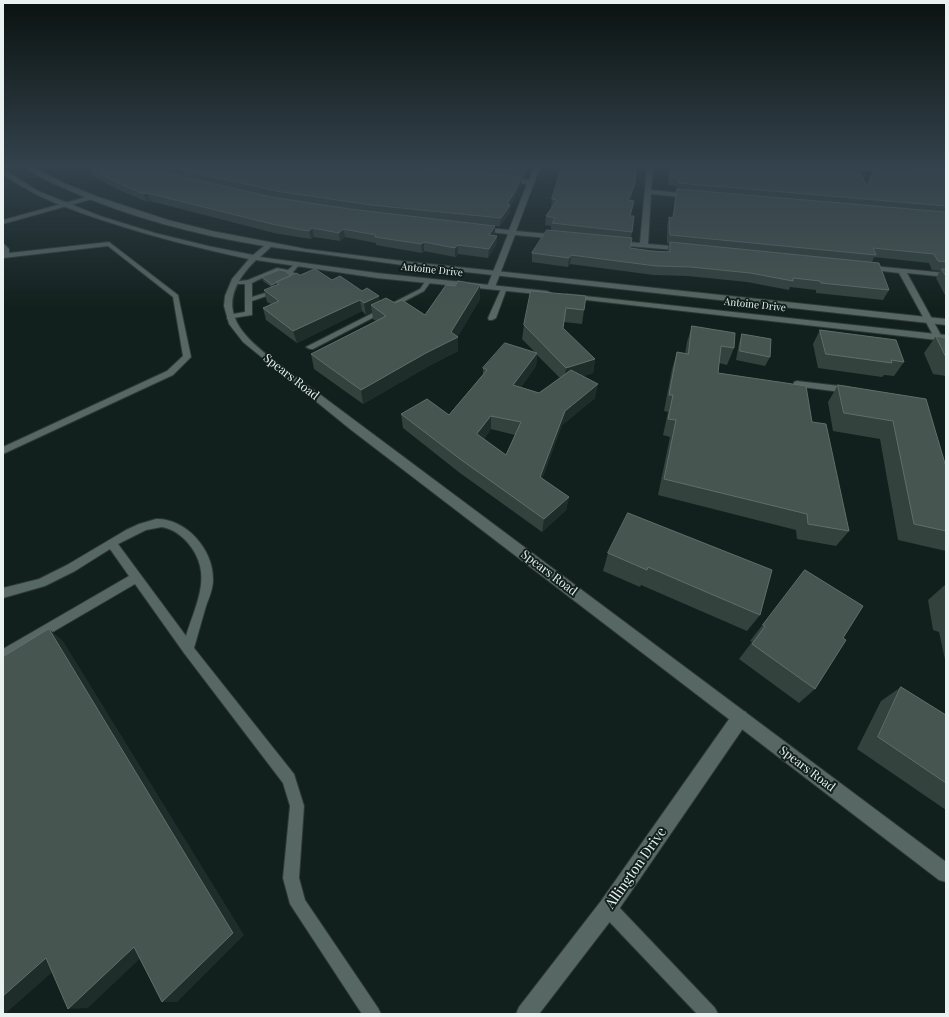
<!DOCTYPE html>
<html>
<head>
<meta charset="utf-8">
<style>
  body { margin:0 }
  #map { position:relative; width:949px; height:1017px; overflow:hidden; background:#12201d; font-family:"Playfair Display",serif }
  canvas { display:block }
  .frame { position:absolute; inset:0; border:4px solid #e9f2f0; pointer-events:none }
</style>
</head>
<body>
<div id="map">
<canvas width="949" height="1017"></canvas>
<div class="frame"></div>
</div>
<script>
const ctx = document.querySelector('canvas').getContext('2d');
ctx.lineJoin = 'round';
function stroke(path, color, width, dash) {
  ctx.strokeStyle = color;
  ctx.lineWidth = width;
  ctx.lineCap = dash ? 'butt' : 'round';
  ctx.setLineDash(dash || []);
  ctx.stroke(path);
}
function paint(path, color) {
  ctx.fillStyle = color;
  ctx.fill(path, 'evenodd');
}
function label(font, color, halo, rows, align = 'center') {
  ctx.font = font + ' "Playfair Display",serif';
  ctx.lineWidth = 4;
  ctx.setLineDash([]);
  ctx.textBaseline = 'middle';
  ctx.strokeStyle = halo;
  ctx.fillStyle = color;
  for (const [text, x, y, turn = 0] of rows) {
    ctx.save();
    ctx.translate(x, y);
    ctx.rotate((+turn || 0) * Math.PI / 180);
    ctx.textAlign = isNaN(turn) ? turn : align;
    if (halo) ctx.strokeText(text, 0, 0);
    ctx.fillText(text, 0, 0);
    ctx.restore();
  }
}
const lane = new Path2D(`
  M109,242L178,295L191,357L173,375L3,454V447L167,371L183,356L173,297L108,246L3,258V243L9,249V253Z
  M297,262L300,264L293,272L302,280V282L295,284L294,283L296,281C279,267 270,275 252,283V297L278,289L281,291L252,301V315L227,319V315L245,312V284H232V282L248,280L277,268L288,270Z
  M427,279L432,280L424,291L313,349H310L306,347L420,289Z
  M502,287L507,288L496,318L492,320H489L488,318Z
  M797,381L849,387L853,390L849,393L794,386V382Z
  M156,519C186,518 214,550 213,580C213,589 209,598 206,606C202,620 198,634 194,648L294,774L304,806L299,878L305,900L378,1008L381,1014H362L290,904L283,878L290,806L283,783L184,653L135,584L3,661V649L129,576L110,549L75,571L45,586L3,598V588L39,579L67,565L126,530L139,524ZM162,527C173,529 181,535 188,543C214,574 196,603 186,636L118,544L146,530Z
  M608,900L614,902L715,1008L718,1014H697L602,914L600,908L602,902Z`);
const street = new Path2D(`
  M534,167H540L516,231L559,235L563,237L559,239L515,235L495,287L491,289H488L487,287L508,234L479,231L475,229L479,227L509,230L527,184L505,182L502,180L505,178L529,180Z
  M647,167H653L651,190L692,194L695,196L692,198L651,194L648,244L684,247H687V251L615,245L611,243L615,241L640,243Z
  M839,167L889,168L892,170L889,172L842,169Z
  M90,196L93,198L92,199L3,224V220Z
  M863,265L946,273V277L907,273L942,337L941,339H935L934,337L899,273L866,269L862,267Z
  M740,710L746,712L748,718L746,724L615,915L539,1014H516L519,1007L601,901L734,712Z`);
const secondary = new Path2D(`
  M26,167H33L64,183L98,197L168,220L212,231L306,249L402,261L946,319V325L402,265L271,247L260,257L377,273L547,291L551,293L547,295L377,278L256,260C200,315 255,345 298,378L946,862V882L939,880L350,429L243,342L229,324L224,306L225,296L232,279L249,259C201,249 154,237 108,222C71,210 34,197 3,174V169L38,191L100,216L155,233L208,246L253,255L264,246C197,235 128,217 66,189C53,183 36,177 26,167Z
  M566,294L946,335V341L569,298L565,296Z`);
const wall = new Path2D(`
  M89,167L171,174L178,176L149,167H528L524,178H521V185L515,198L510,207V213L500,226H495V234L494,235L497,236L496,245L488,258L458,254L455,257L424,251L422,253L376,245V243L345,237L340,241L314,237L311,239L304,238L274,233L150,201L147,202L117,189L92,175Z
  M670,167H857L867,185L875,167H946V297L936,278L940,271L932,270L929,263L874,257L872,262L889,290L883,300L816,293V290L790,287L789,290L747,282L688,276L654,275L570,264L568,267L532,262V253L551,230V226L545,225L546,216L552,208H551L552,199L635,184L633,192L630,201L632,232L631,238L630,248L667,252L669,244L667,243V226L669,217L672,218L677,191H676L677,186L668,185Z
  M300,275L332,280L362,291L380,301L395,303L425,315L455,286L480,285V299L458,336V351L427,367L363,404L314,369L311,354L376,321L373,319L372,312L366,315L362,311L297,343L266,320L263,308L271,304L267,302L264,290L271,287L263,281L262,277Z
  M531,291L584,310L582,324L564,322L563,328L595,359L593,373L583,376L595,398L562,425L542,479L569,497L566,510L542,532L460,473L403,428L401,414L449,415L483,375V368L535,352L522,339L524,325ZM537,355L560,378L539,393L521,387L536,366ZM491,429L515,435L506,455L484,439Z
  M692,326L734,348L727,365L719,363L718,373L812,422L849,531L836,546L797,539L796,530L658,495L670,437L663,435L668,412L664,411L672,369L677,352L685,354L687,342Z
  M820,330L904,362L894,376L884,375L882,377L818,368L813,344Z
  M742,334L770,357L765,366L736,360L739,343Z
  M936,336L946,338V376L933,374L924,353Z
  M838,385L926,399L946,467V551L898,540L880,439L833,431L828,402Z
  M628,513L760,615L747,631L641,585L640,587L603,571L608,553Z
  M805,570L843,638L815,689L799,703L739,659L752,642L750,641Z
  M946,584V664L939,632L933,630L928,600Z
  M901,687L946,715V810L857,749L881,701Z`);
const shadedWall = new Path2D(`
  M525,167H528L524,178V170Z
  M521,177V185L515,198L510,207V213L500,226L501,218Z
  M635,184L633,192L626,209L628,200Z
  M147,193L150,201L147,202L143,194Z
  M495,226V234L488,243L489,235Z
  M312,228L314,237L311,239L309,231Z
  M343,229L345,237L340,241L339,233Z
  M497,236L496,245L488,258L489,249Z
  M424,242V251L422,253L421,244Z
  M458,245V254L455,257V248Z
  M571,255L570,264L568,267L569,258Z
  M277,283L278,287L274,289L272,285Z
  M480,285V299L458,337V351L427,367L363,404L361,390L426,353L451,332Z
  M379,296L381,307L371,305L372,312L366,315L364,303Z
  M360,300L362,311L297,343L293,331Z
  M537,353L536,366L512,399L513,385Z
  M595,359L593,373L564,382L566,368Z
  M598,384L595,398L562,425L538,491L540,477L565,411Z
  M491,416V429L477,448V434Z
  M569,497L566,510L542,532L544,519Z
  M49,629L63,641L244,935L177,1002H162Z
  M134,947L150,949L88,1008L68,1009Z
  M46,958L66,960L5,1014H3V996Z`);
const building = new Path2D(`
  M89,167H147L171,174L271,197L350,209L495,226L489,235L497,236L489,249L458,245L455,248L424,242L421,244L375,237L376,235L343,229L339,233L312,228L309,231L302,230L272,224L147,193L143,194L114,181Z
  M173,167H413L521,177L516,190L507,204L510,205L501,218L371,205L276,191L186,171Z
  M488,167H525L524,170Z
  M562,167H636L635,184L628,200L634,201L630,216H634L632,232L552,223L555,218L546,216L557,200L552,199Z
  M671,167H857L867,186L875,167H904L946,170V206L678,183L679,178L670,177Z
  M677,189L946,212V262L938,261L934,254L873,248L876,255L670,235L669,217L673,218Z
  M547,230L632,238L630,248L651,251L670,252V242L879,263L889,290L821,283L820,281L793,278V281L750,273L691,267L656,266L571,255L569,258L532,253Z
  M315,269L332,280L340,276L362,291L367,288L379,296L364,303L360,300L293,331L263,308L279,301L264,290L279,284L276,282L296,273L300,275Z
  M942,269H946V276Z
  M280,270L285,271L291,276L276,282H277L272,285L262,277Z
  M458,281L480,285L451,332L458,337L426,353L361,390L311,354L386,316L371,305L386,298L395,303L402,300L425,315L446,285L455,286Z
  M531,291L586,296L584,310L566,308L563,328L595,359L566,368L524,325Z
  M692,326L735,333L734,348L721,346L718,373L806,386L812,422L826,424L849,531L808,524L807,514L664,479L676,420L668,419L673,395H669L677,352L688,354Z
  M820,330L896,340L904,362L891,360L892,363L826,354Z
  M742,334L771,339L770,357L740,351Z
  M936,336L946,338V357Z
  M505,343L537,353L513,385L539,393L571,370L598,384L565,411L540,477L569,497L544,519L460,459L401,414L427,399L449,415L487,370L483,368ZM491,416L521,422L506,455L477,434Z
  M838,385L926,399L946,467V531L914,524L893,421L844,413Z
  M628,513L772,570L760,615L648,567L647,570L608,553Z
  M805,570L863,606L843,638L846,640L815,689L752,644L765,626L763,625Z
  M49,629L233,933L162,1002L134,947L68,1009L46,958L3,996V657Z
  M901,687L946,715V783L878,737Z`);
const farStreetnames = [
  ["Antoine Drive",432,270,6],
  ["Antoine Drive",755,305,6]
];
const streetNames = [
  ["Spears Road",291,377,38],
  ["Spears Road",549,573,37],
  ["Spears Road",807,769,37]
];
const nearStreetnames = [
  ["Allington Drive",636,868,-55]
];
stroke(lane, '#2f3836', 2);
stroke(street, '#2f3836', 2);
stroke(secondary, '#2f3836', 2);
paint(lane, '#576763');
paint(street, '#576763');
paint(secondary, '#576763');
paint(wall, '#34423e');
paint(shadedWall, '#1e2d29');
paint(building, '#475551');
stroke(building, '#606e6a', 1);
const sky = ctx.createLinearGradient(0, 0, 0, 309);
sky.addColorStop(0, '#0a1210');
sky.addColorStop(0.54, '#33424c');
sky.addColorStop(1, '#33424c00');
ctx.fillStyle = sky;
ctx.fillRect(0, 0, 949, 309);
label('10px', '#e9f2f0', '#12201d', farStreetnames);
label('12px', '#e9f2f0', '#12201d', streetNames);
label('14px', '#e9f2f0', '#12201d', nearStreetnames);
</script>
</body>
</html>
